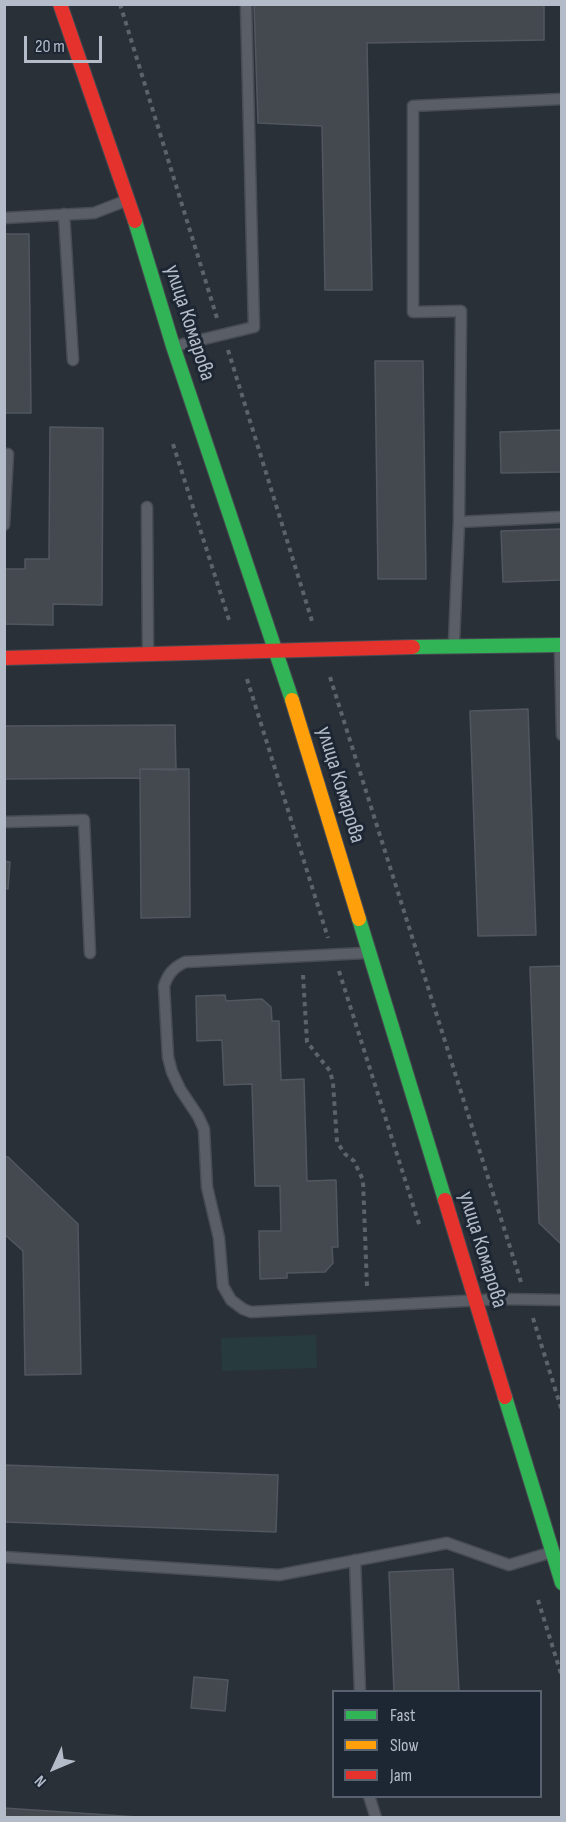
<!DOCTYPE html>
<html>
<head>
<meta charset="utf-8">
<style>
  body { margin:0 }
  #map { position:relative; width:566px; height:1822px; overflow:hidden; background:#2a3038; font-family:"Sofia Sans Condensed",sans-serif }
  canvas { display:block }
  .frame { position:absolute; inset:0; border:6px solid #b4bcc9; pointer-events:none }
  .legend { position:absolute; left:332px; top:1690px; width:210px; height:108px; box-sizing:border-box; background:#1d2633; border:2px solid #59626f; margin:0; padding:8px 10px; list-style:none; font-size:18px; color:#b4bcc9 }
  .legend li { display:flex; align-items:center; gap:12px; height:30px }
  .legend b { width:30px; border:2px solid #59626f }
  .north { position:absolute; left:24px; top:1738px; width:60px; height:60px; -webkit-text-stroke:4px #1d2633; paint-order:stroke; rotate:226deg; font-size:16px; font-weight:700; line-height:24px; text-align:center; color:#b4bcc9 }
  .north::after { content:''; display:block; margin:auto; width:21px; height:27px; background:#b4bcc9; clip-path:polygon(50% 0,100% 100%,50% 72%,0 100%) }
  .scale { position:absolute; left:24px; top:36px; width:78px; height:27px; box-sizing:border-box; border:3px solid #b4bcc9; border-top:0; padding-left:8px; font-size:18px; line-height:21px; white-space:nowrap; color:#b4bcc9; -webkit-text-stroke:4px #1d2633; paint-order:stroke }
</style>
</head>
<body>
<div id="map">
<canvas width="566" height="1822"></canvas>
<div class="frame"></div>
<ul class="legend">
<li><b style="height:8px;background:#30b455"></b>Fast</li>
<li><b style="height:8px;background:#ff9f0a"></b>Slow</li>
<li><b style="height:8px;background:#e5322d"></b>Jam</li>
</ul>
<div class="north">N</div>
<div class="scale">20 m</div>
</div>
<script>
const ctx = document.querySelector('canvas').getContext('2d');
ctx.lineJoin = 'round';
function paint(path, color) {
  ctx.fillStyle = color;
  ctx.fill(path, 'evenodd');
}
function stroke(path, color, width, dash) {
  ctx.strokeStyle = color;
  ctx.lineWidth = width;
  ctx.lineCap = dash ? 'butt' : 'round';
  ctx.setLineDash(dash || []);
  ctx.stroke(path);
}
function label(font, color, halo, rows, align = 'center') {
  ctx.font = font + ' "Sofia Sans Condensed",sans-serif';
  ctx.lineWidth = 6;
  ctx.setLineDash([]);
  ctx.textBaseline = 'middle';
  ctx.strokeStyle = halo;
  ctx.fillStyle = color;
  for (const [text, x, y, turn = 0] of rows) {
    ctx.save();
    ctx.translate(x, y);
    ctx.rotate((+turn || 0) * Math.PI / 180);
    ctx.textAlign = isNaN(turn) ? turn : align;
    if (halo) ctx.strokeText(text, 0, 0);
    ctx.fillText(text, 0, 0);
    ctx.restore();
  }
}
const green = new Path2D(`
  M316,1335L317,1368L222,1371L221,1338Z`);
const building = new Path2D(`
  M254,4H544V40L367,43L372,290H325L322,126L258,123Z
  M4,234H29L31,413H4Z
  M375,361H423L426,579H378Z
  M50,427L103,428L102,605L53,604V625L4,624V569H25V559H49Z
  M562,430V472L501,473L500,432Z
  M562,529V580L503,582L501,531Z
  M528,709L536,935L478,936L470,711Z
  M175,725L176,770L140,769V778L4,779V726Z
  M140,769H189L190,917L141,918Z
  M4,861L10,862L8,889L4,888Z
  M562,966V1245L539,1223L530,967Z
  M225,995L226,1001L262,999L271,1007L272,1021H279L281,1080L304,1079L307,1181L336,1180L338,1247H332L333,1263L325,1272L287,1273V1278L260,1279L259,1231H281L280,1186H255L252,1084L224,1085L222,1040L197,1041L196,996Z
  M4,1157H8L78,1224L81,1374L25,1375L23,1251L4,1234Z
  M4,1465L278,1475L276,1532L4,1522Z
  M453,1569L459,1692H394L389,1572Z
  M194,1677L228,1680L225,1711L191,1708Z
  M4,1808L152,1818H4Z`);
const path = new Path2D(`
  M120,4L217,318
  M228,350L312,621
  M173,444L230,623
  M330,677L521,1282
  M247,679L328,938
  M339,971L420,1227
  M303,975L307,1042L330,1071L333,1083L337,1142L345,1154L354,1161L363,1180L367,1287
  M533,1318L562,1411
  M538,1600L562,1677`);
const lane = new Path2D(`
  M64,214L73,360
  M4,218L94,213L125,201
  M175,346L254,327L246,4
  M4,454H8L4,525
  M147,507L148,651
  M459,522L461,311L413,312V106L562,99
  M454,642L459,522L562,517
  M560,649L562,735
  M4,822L84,820L90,953
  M365,953L185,962C173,968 168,974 164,986L168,1057L172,1072L180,1089L198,1116L204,1129L207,1187L219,1238L223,1286L231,1300L243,1309L251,1312L502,1299L562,1300
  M4,1557L279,1575L447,1543L509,1565L549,1553
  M355,1560L360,1692
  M369,1796L376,1818`);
const fast = new Path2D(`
  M135,221L173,346L292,700
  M413,647L562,645
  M359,919L445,1200
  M505,1397L562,1583`);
const slow = new Path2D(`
  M292,700L359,919`);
const jam = new Path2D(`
  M60,4L135,221
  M4,658L413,647
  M445,1200L505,1397`);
const streetNames = [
  ["улица Комарова",189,323,72],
  ["улица Комарова",340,785,73],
  ["улица Комарова",482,1250,73]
];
paint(green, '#273a3e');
paint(building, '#444950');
stroke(building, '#52575f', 1.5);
stroke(lane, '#484c53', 13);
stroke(fast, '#484c53', 16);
stroke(slow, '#484c53', 16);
stroke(jam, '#484c53', 16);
stroke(path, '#5d636a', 4, [4.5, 4.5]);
stroke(lane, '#5a5e66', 10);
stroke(fast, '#30b455', 14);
stroke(slow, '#ff9f0a', 14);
stroke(jam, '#e5322d', 14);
label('22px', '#b4bcc9', '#1d2633', streetNames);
</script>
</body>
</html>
